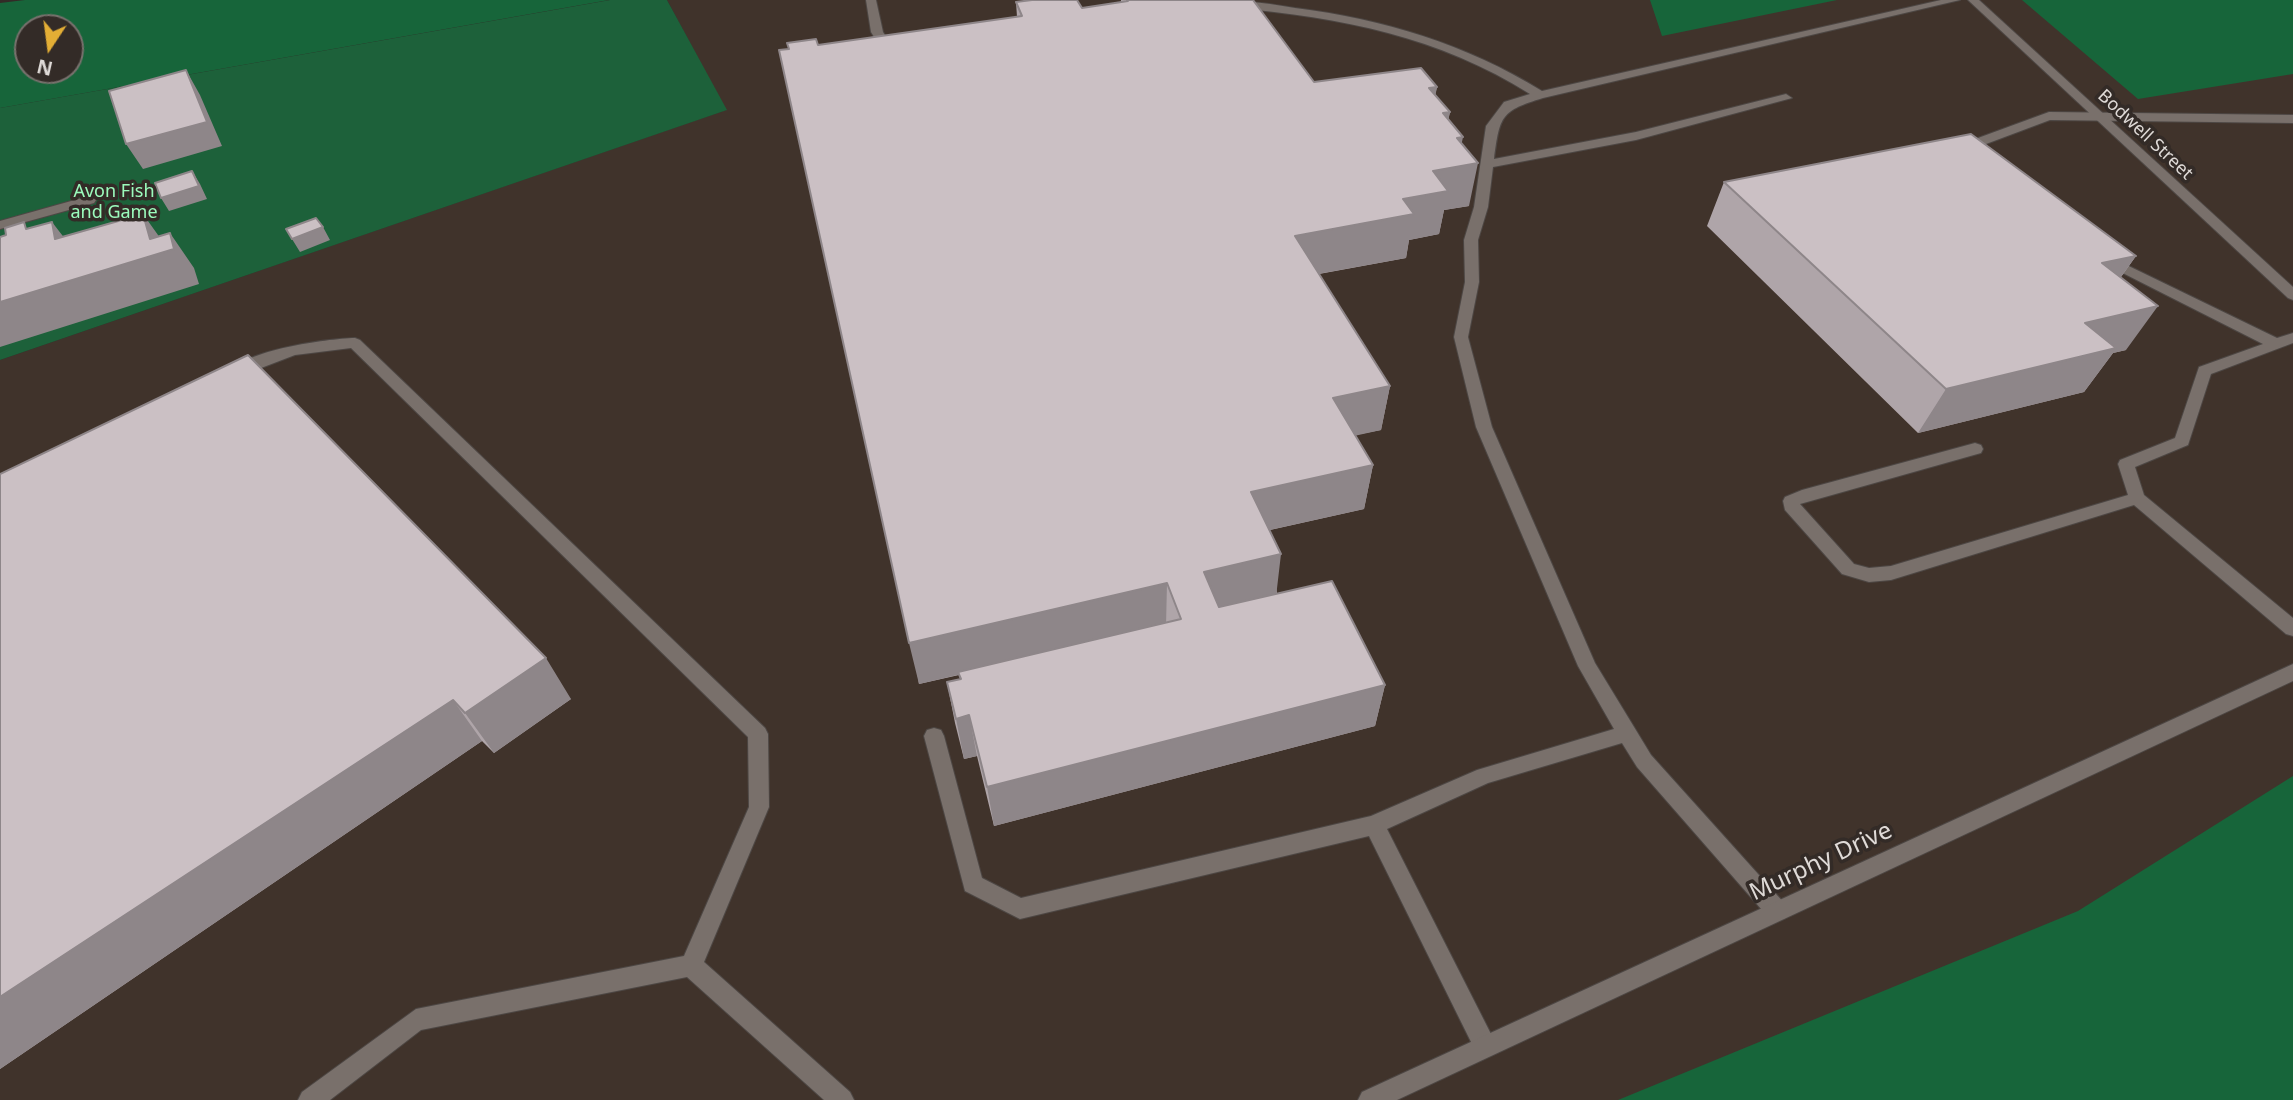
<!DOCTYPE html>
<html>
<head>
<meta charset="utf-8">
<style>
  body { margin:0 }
  #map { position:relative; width:2293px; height:1100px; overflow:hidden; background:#332b27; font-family:"Noto Sans",sans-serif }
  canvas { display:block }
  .north { position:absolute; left:14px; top:14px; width:70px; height:70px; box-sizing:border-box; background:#332b27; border:2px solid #78716d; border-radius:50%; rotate:193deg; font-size:19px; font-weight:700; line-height:28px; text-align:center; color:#dfdad7 }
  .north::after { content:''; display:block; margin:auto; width:24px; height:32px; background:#e3ae35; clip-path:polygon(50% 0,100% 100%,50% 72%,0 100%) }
</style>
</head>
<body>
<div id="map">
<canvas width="2293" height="1100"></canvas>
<div class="north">N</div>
</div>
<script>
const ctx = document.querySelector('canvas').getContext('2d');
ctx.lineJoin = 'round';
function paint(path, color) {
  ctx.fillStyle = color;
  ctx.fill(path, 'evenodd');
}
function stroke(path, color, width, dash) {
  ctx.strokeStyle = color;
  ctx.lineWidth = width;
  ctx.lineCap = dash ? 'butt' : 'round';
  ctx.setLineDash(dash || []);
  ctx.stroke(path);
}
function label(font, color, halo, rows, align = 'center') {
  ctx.font = font + ' "Noto Sans",sans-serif';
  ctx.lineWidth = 7;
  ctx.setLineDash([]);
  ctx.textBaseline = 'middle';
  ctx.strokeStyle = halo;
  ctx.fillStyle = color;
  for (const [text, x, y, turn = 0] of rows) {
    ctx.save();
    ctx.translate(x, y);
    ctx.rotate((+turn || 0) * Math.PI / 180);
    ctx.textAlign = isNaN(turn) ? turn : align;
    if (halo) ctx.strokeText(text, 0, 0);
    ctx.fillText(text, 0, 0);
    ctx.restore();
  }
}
const built = new Path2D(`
  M667,0H2293V1100H0V360L726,110Z`);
const green = new Path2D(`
  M610,0H667L727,110L0,360V108Z`);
const forest = new Path2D(`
  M25,0H609L0,108V3ZM28,28H70V70H28Z
  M1650,0H1837L1662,36Z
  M2022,0H2293V74L2138,99Z
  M2293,776V1100H1618L2078,911Z`);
const service = new Path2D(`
  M866,0H876L883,32L889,42L899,43V47L881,48L871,32Z
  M1941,0H1960L1543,98C1501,111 1500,115 1494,159L1636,132L1786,94L1792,98L1636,140L1493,167L1488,207L1478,240L1479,282L1468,337L1492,427L1595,663L1634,727L1651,755L1785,904L1788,911L1785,918L1777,921L1769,918L1637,767L1622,743L1488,783L1387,829L1493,1038L1497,1046L1493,1054L1485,1058L1477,1054L1369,836L1020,919L965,891L924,736L927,730L934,728L941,730L944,736L982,878L1021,898L1371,816L1477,770L1614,729L1578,666L1476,427L1454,337L1465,282L1464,240L1474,207L1486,126L1504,102L1530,94C1440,37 1340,17 1235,8L1231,7V3C1251,0 1275,5 1295,8C1383,19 1466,44 1542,91Z
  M2049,112L2293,115V123L2050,120L1986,144L1977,156V162H1967L1964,156L1978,138Z
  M89,196L96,200L94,203L0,229V221Z
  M2106,255L2277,338L2293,333V343L2211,374L2188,445L2135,467L2144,495L2293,618V636L2286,634L2134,505L1891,580L1869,582L1842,574L1785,510L1783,501L1785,497L1802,490L1975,443L1981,445L1983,449L1981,453L1800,504L1854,564L1869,568L1891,566L2128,495L2118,464L2120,460L2175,438L2199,367L2263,344L2101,262V256Z
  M355,338L360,340L765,728L768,734L769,807L704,962L850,1092L854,1100H824L687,977L421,1030L330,1100H298L302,1092L416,1009L684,956L749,807L748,737L351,348L295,355L235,378L227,373C246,350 325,339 355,338Z`);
const minor = new Path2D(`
  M2293,664V681L1397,1100H1358L1362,1092Z`);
const tertiary = new Path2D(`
  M1968,0H1979L2293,287V300L2288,298Z`);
const wall = new Path2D(`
  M1121,0H1253L1314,82L1437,87L1435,95L1450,112L1448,120L1462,143L1469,206L1444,210L1439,234L1409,240L1406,258L1319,274L1390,386L1381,430L1355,435L1373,465L1364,509L1270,530L1277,594L1385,685L1375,726L994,826L977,756L964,759L955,723L947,682L960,679L959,675L919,684L818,45L1017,17L1016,2L1082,8L1121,2Z
  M1724,182L2136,256L2121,277L2126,350L2113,353L2084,392L1918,433L1707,226Z
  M0,474L571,699L494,753L482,741L0,1069Z`);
const shadedWall = new Path2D(`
  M186,70L200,95L222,146L143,169L126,144Z
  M1437,87L1429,129V88Z
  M1450,112L1441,155L1443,113Z
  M1463,137L1457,166L1478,163L1469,206L1444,210L1439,234L1409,240L1406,258L1290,279L1295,236L1433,171L1457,138Z
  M192,171L200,184L207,199L169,211L161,198Z
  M143,214L168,249L170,233L194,268L199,284L0,347V302L150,239Z
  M52,222L79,257L55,239Z
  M323,227L330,240L300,252L292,239Z
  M2136,256L2105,299L2102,263Z
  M2158,306L2126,350L2113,353L2084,392L1918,433L1946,389L2085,323Z
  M1390,386L1381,430L1327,442L1333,398Z
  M1373,465L1364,509L1247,535L1251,492Z
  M1281,554L1276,597L1202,614L1204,572Z
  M1167,583L1166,626L919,684L909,643Z
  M546,658L571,699L494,753L465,713Z
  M1385,685L1375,726L994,826L987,787Z
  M453,700L482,741L0,1069V997Z
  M969,715L977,756L964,759L956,719Z`);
const building = new Path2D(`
  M1032,0H1077L1082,8L1128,1L1127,0H1253L1314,82L1421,68L1437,87L1429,88L1450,112L1443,113L1463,137L1457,138L1478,163L1433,171L1448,191L1403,199L1414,214L1295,236L1390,386L1333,398L1373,465L1251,492L1281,554L1204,572L1219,607L1332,581L1385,685L987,787L969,715L956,719L947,682L961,679L958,672L1181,619L1167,583L909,643L779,50L789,49L787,43L816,39L818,45L1022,16L1016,2Z
  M186,70L207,122L126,144L109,91Z
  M1971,134L2136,256L2102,263L2158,306L2085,323L2116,348L1946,389L1724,182Z
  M192,171L199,186L161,198L155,183Z
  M143,214L150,239L170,233L174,249L0,302V237L6,235L5,228L24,222L26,229L52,222L55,239Z
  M316,218L323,227L292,239L286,229Z
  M248,355L546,658L465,713L453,700L0,997V474Z`);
const farStreetnames = [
  ["Bodwell Street",2145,135,43]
];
const farParknames = [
  ["Avon Fish",114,192],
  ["and Game",114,213]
];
const nearStreetnames = [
  ["Murphy Drive",1821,862,-25]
];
paint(built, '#40332b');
paint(green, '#1d613a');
paint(forest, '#17653a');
stroke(service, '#4d4744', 2);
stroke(minor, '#4d4744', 2);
stroke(tertiary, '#4d4744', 2);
paint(service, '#79706b');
paint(minor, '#79706b');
paint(tertiary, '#79706b');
paint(wall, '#afa5a9');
paint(shadedWall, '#8e8689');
paint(building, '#cbc0c4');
stroke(building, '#8e8689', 2);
label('18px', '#dfdad7', '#332b27', farStreetnames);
label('18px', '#9bfbbc', '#332b27', farParknames);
label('24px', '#dfdad7', '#332b27', nearStreetnames);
</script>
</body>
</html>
